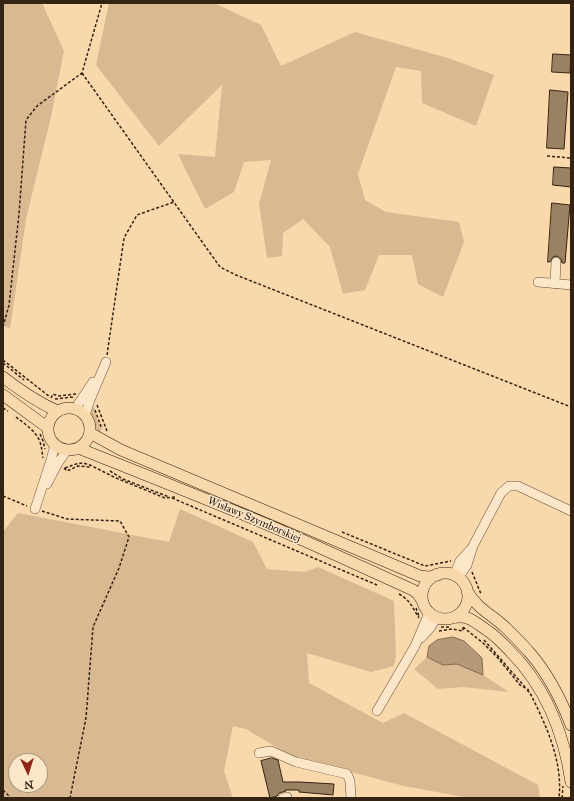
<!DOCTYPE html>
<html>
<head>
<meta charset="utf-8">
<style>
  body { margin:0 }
  #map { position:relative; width:574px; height:801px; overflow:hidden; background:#f9d8ac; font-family:"IM FELL Great Primer",serif }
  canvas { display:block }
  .frame { position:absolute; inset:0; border:4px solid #342212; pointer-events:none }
  .north { position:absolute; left:8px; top:753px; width:40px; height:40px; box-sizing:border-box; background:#fbe6c9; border:1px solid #ab9880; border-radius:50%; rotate:176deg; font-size:11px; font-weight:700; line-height:16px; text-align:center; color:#342212 }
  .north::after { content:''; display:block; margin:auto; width:14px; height:18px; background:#8f2418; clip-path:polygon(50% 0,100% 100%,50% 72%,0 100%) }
</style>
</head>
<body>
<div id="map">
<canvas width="574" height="801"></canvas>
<div class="frame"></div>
<div class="north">N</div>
</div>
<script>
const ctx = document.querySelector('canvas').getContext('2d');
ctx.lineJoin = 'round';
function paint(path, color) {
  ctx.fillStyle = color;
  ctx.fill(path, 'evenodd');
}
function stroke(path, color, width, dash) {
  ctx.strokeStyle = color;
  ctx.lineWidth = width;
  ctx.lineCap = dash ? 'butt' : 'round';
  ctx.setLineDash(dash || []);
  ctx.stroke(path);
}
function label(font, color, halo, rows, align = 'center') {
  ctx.font = font + ' "IM FELL Great Primer",serif';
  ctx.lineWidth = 3;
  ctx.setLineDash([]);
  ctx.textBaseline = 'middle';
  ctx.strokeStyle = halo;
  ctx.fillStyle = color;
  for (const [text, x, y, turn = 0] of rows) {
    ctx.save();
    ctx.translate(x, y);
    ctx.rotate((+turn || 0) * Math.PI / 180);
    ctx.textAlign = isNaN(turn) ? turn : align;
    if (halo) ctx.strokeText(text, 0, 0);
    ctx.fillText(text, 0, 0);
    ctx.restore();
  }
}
const green = new Path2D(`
  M3,3H42L64,51L51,117L26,219L10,329L3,325Z
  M109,3H214L261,25L281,66L355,32L448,58L494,75L476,126L422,103L421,71L396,67L358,174L365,200L386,212L459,222L464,242L443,297L418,284L412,255H379L365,290L343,294L330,247L303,219L283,233L282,256L267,258L259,204L271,160L244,162L234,192L205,209L178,154L215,157L222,85L159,146L96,65Z
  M92,406L94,407L97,420L101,429L100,434C93,426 88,416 92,406Z
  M180,509L253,542L267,569L305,572L318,567L394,601L396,656L394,666L371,672L307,653L309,683L383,723L404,713L538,785L540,798H469L404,786L291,756L246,729L233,726L224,771L233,798H3V532L18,513L169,542ZM16,761H40V785H16Z
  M427,657L443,665L457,663L483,675L509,692L463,687L438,689L414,669Z`);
const water = new Path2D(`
  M453,637L464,641L482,658L483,675L457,664L443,665L427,657L429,646L437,640Z`);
const building = new Path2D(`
  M553,54L571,55L570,73L552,72Z
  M550,90L568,92L564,149L547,148Z
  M554,167L571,168V187L553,185Z
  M552,203L570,205L565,263H562L561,259L557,256L553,257L550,262H548Z
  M272,758L278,760L283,782H300L334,784L333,795L299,792V790H285L286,791L279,793L277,796L270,798L261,761Z`);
const path = new Path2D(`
  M82,73L220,267L236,275L571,407
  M547,156L571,158
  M3,327L9,305L19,214L26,120L37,106L82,73L102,3
  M107,355L124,238L137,215L174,202
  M3,360L50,397
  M3,363L24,380
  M51,398L53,394L58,396L76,394
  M55,399L73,397
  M97,405L107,431
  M3,408L8,411
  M95,410L99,421L102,429
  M16,417C25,424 36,431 40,442C42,448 42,453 43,458
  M40,434L43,441L45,449
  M64,468L67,471L78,466L89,467L90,465
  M65,468L76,464L83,463L90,465L116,478L165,498L176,497
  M110,471L123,479L169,497
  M3,496L27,506
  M172,498L377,585
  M42,511L67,519L120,521L129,537L119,568L93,627L86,718L70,798
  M342,532L425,566L451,561
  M472,572L481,594
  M399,594C411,601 412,607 419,618
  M416,608L419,616
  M441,627H449
  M463,627L483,643L497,657L520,685L529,690
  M439,631L452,629L463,631V627
  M484,640L525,687
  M527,690L530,693C546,725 563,761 559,798
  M3,790L11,798
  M562,798L563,786`);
const minor = new Path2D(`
  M538,282L571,285
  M555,284L556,262
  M75,409L93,382
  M85,415L90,400L106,362
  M47,484L58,463L67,450
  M35,509L51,460L55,445
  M454,576L460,561L470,550
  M458,578L467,565L473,546L501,493L509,486H518L571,511
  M421,638L430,628L437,617
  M377,711L415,646L429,613
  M259,753L271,751L296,762L347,774L350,781L351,798
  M283,798L287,797V798`);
const major = new Path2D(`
  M3,377C20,390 38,403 58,411
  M3,395L48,428
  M48 429a21 21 0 1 1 42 0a21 21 0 1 1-42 0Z
  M90,433L121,450L420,576L429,577L438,575
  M78,448C141,473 204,498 266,524C315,545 364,568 413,590L418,594L423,602
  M422 596a23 23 0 1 1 46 0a23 23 0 1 1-46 0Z
  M467,591C478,610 493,615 507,629C515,637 523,645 530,653C548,674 561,699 571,725
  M453,618C455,617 459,617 462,617C471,617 480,626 488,631C497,637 503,644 511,652C545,687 564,733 571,782`);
const streetNames = [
  ["Wisławy Szymborskiej",254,520,23]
];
paint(green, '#d8b992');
paint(water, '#b69a78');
stroke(water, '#826a4f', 1);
paint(building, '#9a8162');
stroke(building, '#342212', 1);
stroke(minor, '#655038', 10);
stroke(major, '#342212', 12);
stroke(path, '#342212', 1.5, [3, 2]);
stroke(minor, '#fbe6c9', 9);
stroke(major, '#f9d8ac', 11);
label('11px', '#342212', '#fbe6c9', streetNames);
</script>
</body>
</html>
